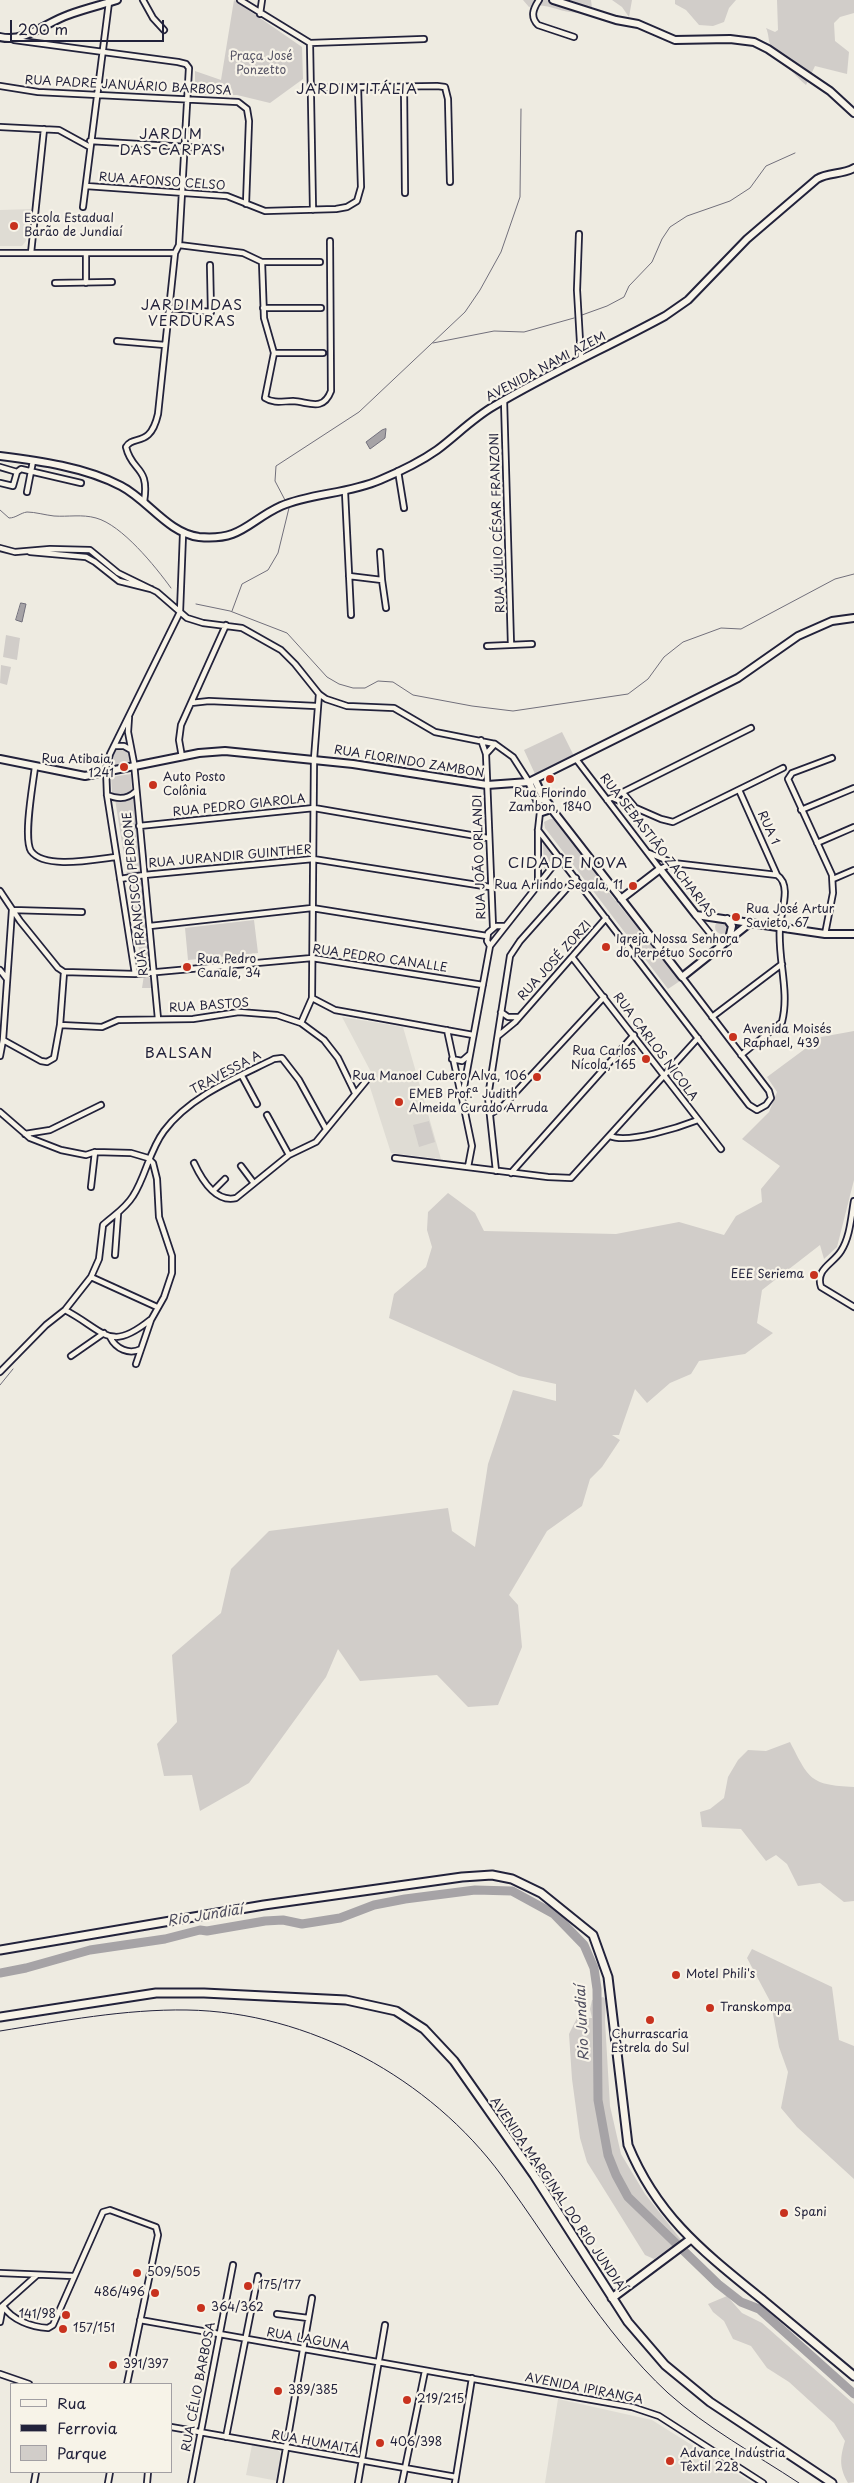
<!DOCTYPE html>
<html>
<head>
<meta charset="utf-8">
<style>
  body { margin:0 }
  #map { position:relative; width:854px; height:2483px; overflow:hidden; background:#eeebe1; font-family:"Playpen Sans",sans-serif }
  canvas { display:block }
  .legend { position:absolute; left:10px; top:2383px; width:162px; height:90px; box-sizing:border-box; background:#f7f3e8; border:1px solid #a29fa3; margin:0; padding:6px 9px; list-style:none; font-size:15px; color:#22223b }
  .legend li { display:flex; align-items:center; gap:10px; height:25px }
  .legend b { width:25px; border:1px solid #a29fa3 }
  .scale { position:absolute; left:10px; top:20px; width:154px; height:22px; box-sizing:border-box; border:2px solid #22223b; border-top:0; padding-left:6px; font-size:15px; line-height:18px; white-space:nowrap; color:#22223b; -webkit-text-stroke:4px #f7f3e8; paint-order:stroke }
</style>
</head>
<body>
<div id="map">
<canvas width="854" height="2483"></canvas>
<ul class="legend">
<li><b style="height:6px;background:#f7f3e8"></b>Rua</li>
<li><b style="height:6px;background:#22223b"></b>Ferrovia</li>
<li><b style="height:14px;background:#d1cdc9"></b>Parque</li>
</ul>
<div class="scale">200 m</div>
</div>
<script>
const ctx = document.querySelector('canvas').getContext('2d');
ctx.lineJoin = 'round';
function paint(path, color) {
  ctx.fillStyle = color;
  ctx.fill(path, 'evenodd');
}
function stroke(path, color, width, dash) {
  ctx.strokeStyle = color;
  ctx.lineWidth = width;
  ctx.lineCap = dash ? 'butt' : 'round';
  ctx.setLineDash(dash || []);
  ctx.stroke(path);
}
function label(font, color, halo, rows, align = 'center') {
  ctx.font = font + ' "Playpen Sans",sans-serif';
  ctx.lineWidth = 4.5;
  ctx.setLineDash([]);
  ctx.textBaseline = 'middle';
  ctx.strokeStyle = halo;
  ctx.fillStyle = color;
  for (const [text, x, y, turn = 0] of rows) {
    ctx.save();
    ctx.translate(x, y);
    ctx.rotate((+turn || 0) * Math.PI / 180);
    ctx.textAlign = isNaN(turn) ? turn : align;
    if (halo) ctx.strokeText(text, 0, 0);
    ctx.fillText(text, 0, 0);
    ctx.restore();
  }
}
const built = new Path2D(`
  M31,209L26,241L22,246H0V210Z
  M342,1017L403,1027L441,1159L391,1153L368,1081L371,1072Z
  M558,2399L652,2420L752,2483H545Z
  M252,2445L278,2450L282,2455L278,2481L246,2475Z`);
const green = new Path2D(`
  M234,0L302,47L303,79L270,103L237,95H195V71L221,80Z
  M523,0H591L592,8C571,22 550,0 529,7Z
  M612,0H632L629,17L622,7Z
  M675,0H736L729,8L724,22L713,26L699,25L686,10L675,4Z
  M777,0H854V13L840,17L834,23L835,41L849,52L847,74L815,66L806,85C800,80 773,53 771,47C768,41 769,34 766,28L775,32L778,30Z
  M6,635L20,638L17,660L3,657Z
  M1,665L11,667L7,685L0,683Z
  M562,732L574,756L535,774L524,750Z
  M124,748L129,751L131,764L113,768L111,755L115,749Z
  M131,774L132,792C126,796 117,798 112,792L111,777Z
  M134,798L149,962L144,965L141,963L115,799Z
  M550,819H553L605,884L603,885L680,981L668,989L545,828L544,822Z
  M543,843L554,857L544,869Z
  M254,920L258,953L188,960L185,928Z
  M715 927a7 7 0 1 1 14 0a7 7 0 1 1-14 0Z
  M144,975L152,979V988H142Z
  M854,1031V1180L837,1247L824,1259L820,1245L762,1290L757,1323L773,1333L745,1354L699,1361L691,1374L670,1383L647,1403L635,1389L619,1435H612L620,1440L602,1467L590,1479L582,1506L547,1531L509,1595L518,1605L522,1647L498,1705L468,1707L437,1675L360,1681L338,1649L326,1677L249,1783L200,1811L192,1775L164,1776L157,1744L177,1722L172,1655L221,1613L231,1569L269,1531L448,1508L452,1531L475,1547L488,1464L513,1390L556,1401V1384L519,1376L389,1318L394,1294L426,1267L432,1247L427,1230L428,1212L448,1193L475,1213L484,1231L616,1234L679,1222L724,1235L736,1216L762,1202L761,1189L780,1166L742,1139L769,1112L777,1092L767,1077L821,1037Z
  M429,1121L435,1142L419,1147L413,1125Z
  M790,1742C809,1779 810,1785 854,1787V1901L844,1902L820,1883L798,1886L787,1864L776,1855L766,1861L741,1829L702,1827L700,1812L710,1809L724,1798L728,1777L738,1760L748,1750L766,1751Z
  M752,1949L832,1987L839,2040L854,2046V2179L797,2127L781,2108L788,2072L779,2047L771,2003L747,1958Z
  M603,1997L606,1999L605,2021L610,2106L621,2154L645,2194L682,2241L654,2259L645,2255L587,2162L580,2138L572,2079L569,2034L577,2018H592L590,2009L592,2000Z
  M727,2296L742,2313L762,2323L854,2404V2482L848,2483C839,2467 840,2458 845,2441L834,2423L789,2382L767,2368L751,2346L733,2339L724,2321L713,2312L708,2304Z`);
const water = new Path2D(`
  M386,429L385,438L370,449L366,442L382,430Z
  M21,603L26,604L22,622L16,620Z`);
const stream = new Path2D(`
  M582,315L607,306L624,297L629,286L652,262L662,239L670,227L687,216L730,201L750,188L766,166L795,153
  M433,343L494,331L524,332L574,318
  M285,500L275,481L276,466L359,412L465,312L480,290L501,252L520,197L521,109
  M0,510L9,518C16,518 20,513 27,512C35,512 45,515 54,516C68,517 82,514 96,518C122,525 155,566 171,588
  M196,604L230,611L287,633L327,677L339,684L353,688H365L378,681L393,682L413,695L472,706L513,711L628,694L648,679L664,657L683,642L721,628L741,629L835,579L854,574
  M232,611L242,584L268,570L278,553L289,508
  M0,1385L13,1369`);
const river = new Path2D(`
  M0,1973L26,1968L90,1950L165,1939L200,1930L207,1931L265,1921L283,1920L302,1924L340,1918L374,1905L405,1899L475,1890L512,1891L554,1914L584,1945L594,1968L597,1989L598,2100L608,2155L616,2175L628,2197L718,2284L741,2302L759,2309L854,2394`);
const street = new Path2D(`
  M143,0L153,18L164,30
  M240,0L310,43L424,39
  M539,0C533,9 530,17 538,25L574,37
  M260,14L262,0
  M14,40L178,62L186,64L189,68L179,245L175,253L158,414C150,449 133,434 126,447C132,473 150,465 144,502
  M310,43L313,210
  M0,86L38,92L238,102L247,109L249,121L246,204
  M404,86L405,193
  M311,88L437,86L445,87L448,99L450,182
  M0,127L59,130L90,147
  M90,141L220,149
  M86,186L227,196L265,211L336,209L347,207L357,201L361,187L358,87
  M83,207L109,2
  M579,234L577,290L581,359
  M179,245L243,253L262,262L264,318L274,353L265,398C274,404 283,401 293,401C309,402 323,412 331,391L330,241
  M0,253H175
  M31,253L44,129
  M86,253V283
  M262,262H320
  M55,283L112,282
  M169,308L211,312L210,265
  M263,308H321
  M117,341L165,345
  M274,353H323
  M504,400L511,645
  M0,467L17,472L21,469L81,483
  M398,471L404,508
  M0,483L13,486L17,472
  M27,492L33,461
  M345,492L351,615
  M0,548L15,552L50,549L90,550L118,573L157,592L187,618L203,623L242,628L281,650L295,664L319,694L326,699L347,706L394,708L435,732L495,744L513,757L529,782
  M30,552L86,557L95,562L119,581L151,589
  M349,576L382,580L380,552
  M382,580L386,608
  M487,646L532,644
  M191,703L209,701L316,706
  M129,717L128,732L134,763L158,1019
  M481,740L486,754L493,927
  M114,746H124L131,750
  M486,754L495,744
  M182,757L179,740L181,725L226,625
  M576,759L660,869L673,863
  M35,767C33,784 23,838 31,851C45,870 96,859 116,857
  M739,790L777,875C792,885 781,911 780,926C777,957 790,991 782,1022L741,1055
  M623,793L634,806
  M107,795C117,799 127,800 135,792
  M613,798L661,819L673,822L783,768
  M607,800L751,728
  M801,810L854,788
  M139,826L314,808L488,838
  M538,830L749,1105L757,1110L766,1105L771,1098L769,1091L682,977
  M817,843L854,827
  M649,853L673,863L777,875
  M120,879L144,875L313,859L490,887
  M833,879L854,870
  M538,885V830L540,812
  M0,891L20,921L58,968L64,972
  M12,910L82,912
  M696,916L721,947
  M150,926L312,908L487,936
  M825,934L833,893L832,875L788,779L792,773L832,758
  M490,946L560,857
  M572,957L721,1149
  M0,970L7,979
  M64,972L135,974L312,958L483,985
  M135,974L107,795L106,768L110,754L180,612L183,534
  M312,998L335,1010L473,1035
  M501,1012L508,1017H518
  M712,1017L782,964
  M301,1023L312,998L314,759L319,694
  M60,1025L102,1027L118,1020L193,1019L239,1012L277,1015L301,1023L324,1040L338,1058L355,1093
  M447,1030L461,1095
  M498,1036L515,1022L606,918
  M3,1040L41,1061L47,1062L54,1058L60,1025L64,972
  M0,1056L3,1040L12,910
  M452,1059L462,1061L470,1054
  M242,1076L257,1104
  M0,1112L30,1138L61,1150L86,1155L95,1152L131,1153L148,1158L153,1163L157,1179L159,1217L172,1256V1273L164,1297L151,1320L136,1364
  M490,1114L503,1106L604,997
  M267,1115L289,1155
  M25,1134L50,1130L101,1105
  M610,1136C628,1144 680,1127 698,1120
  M395,1158L548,1177L571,1178L698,1038
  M194,1163C201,1178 215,1203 236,1198L289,1155L316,1142L366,1081
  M241,1166L253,1182
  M468,1167L472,1146L462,1098L490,946L487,941L488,933L496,926H505
  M496,1171L488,1097L510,956L520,941L576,878
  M511,1173L634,1035
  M91,1187L95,1152
  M213,1191L225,1179
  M854,1201C851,1218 850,1237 841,1251C833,1264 815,1269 821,1287L854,1307
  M115,1255L118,1214
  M91,1277L157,1307
  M65,1310C105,1331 109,1353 150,1320
  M110,1337C116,1349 129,1355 141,1349
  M71,1356L104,1333
  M0,1372L46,1325L65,1310L91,1277L99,1259L103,1225C114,1215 125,1209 133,1196C146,1176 149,1151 164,1131C190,1096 236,1078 274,1059L282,1058L299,1080L326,1129
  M0,2273L73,2276
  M3,2306C12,2320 31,2327 48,2328L53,2325L103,2212L110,2210L156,2227L158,2235L127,2384
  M0,2308L37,2275
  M277,2314L308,2318
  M140,2320L632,2407L659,2416L763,2483
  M0,2322L3,2306
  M0,2374L29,2384
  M171,2427L456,2477
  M226,2437L258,2276
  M34,2483L36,2472
  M108,2483L110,2472
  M147,2483L148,2472
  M191,2483L233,2265
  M280,2483L312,2298
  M358,2483L385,2325
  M402,2483L425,2371
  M455,2483L472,2378`);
const secondary = new Path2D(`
  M553,0L616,20L638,24L675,40L730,39L754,42L768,49L830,91L854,113
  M0,37C25,43 45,23 68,15C84,9 101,5 117,0
  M0,456C39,461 85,467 121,486C148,500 168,533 199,537C242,541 248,521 281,506C311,493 348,494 380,480C399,472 420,462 437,450C456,436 473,418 494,406C549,373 608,347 665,316L688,300L747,239L817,179C828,172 842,175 854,168
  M0,759L85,776L199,753L225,751L353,764L487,785L529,782L738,678L798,636L832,621L854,618
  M535,780L544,799L549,804L548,810L542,812L536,806L539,800L544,799
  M529,782L538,802
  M550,807L682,977L751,922
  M621,899L660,869L696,915L825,934H854
  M727,919L732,926L729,939`);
const primary = new Path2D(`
  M0,1950L264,1905L462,1877L492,1875L512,1879L541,1893L593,1935L608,1977L628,2145C658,2218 705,2253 764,2301C794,2326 824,2351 854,2376
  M0,2017L156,1993H204L346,2000L396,2011L424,2029L454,2061L534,2175L628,2322L665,2365L710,2402L832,2483
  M612,2298L691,2239`);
const rail = new Path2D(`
  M0,2031C62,2021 125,2009 187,2010C309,2012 430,2078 502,2176C556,2249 601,2331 668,2393C707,2428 755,2454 799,2483`);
const markers = [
  [14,226,5,"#c8321e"],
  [124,767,5,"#c8321e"],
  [550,779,5,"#c8321e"],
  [153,785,5,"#c8321e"],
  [633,886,5,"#c8321e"],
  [736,917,5,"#c8321e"],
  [606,947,5,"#c8321e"],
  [187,967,5,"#c8321e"],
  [733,1037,5,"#c8321e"],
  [646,1059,5,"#c8321e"],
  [537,1077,5,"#c8321e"],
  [399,1102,5,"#c8321e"],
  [814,1275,5,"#c8321e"],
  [676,1975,5,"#c8321e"],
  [710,2008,5,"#c8321e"],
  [650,2020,5,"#c8321e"],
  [784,2213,5,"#c8321e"],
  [137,2273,5,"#c8321e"],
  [248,2286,5,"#c8321e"],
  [155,2293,5,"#c8321e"],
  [201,2308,5,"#c8321e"],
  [66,2315,5,"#c8321e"],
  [63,2329,5,"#c8321e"],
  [113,2365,5,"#c8321e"],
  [278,2391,5,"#c8321e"],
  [407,2400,5,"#c8321e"],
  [380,2443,5,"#c8321e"],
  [670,2461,5,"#c8321e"]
];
const parkNames = [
  ["Praça José",261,57],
  ["Ponzetto",261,71]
];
const streetNames = [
  ["RUA PADRE JANUÁRIO BARBOSA",128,86,3],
  ["RUA AFONSO CELSO",162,182,4],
  ["AVENIDA NAMI AZEM",546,367,-28],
  ["RUA JÚLIO CÉSAR FRANZONI",498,523,-92],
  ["RUA FLORINDO ZAMBON",409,762,9],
  ["RUA PEDRO GIAROLA",239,806,-6],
  ["RUA 1",768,828,65],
  ["RUA SEBASTIÃO ZACHARIAS",657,846,52],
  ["RUA JURANDIR GUINTHER",230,857,-5],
  ["RUA JOÃO ORLANDI",480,857,-92],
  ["RUA FRANCISCO PEDRONE",136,894,-96],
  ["RUA PEDRO CANALLE",380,959,8],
  ["RUA JOSÉ ZORZI",555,961,-48],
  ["RUA BASTOS",209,1006,-4],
  ["RUA CARLOS NICOLA",655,1047,53],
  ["TRAVESSA A",226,1073,-28],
  ["AVENIDA MARGINAL DO RIO JUNDIAÍ",558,2195,56],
  ["RUA LAGUNA",308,2340,10],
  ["RUA CÉLIO BARBOSA",199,2387,-79],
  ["AVENIDA IPIRANGA",584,2389,11],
  ["RUA HUMAITÁ",315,2443,10]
];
const poiNames = [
  ["Escola Estadual",24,219],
  ["Barão de Jundiaí",24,233],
  ["Rua Atibaia,",114,760,"right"],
  ["1241",114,774,"right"],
  ["Auto Posto",163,778],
  ["Colônia",163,792],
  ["Rua Florindo",550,794,"center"],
  ["Zambon, 1840",550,808,"center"],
  ["Rua Arlindo Segala, 11",623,886,"right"],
  ["Rua José Artur",746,910],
  ["Savieto, 67",746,924],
  ["Igreja Nossa Senhora",616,940],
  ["do Perpétuo Socorro",616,954],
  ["Rua Pedro",197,960],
  ["Canale, 34",197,974],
  ["Avenida Moisés",743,1030],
  ["Raphael, 439",743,1044],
  ["Rua Carlos",636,1052,"right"],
  ["Nícola, 165",636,1066,"right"],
  ["Rua Manoel Cubero Alva, 106",527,1077,"right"],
  ["EMEB Prof.ª Judith",409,1095],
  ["Almeida Curado Arruda",409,1109],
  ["EEE Seriema",804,1275,"right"],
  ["Motel Phili's",686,1975],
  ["Transkompa",720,2008],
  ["Churrascaria",650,2035,"center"],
  ["Estrela do Sul",650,2049,"center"],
  ["Spani",794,2213],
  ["509/505",147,2273],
  ["175/177",258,2286],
  ["486/496",145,2293,"right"],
  ["364/362",211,2308],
  ["141/98",56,2315,"right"],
  ["157/151",73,2329],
  ["391/397",123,2365],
  ["389/385",288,2391],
  ["219/215",417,2400],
  ["406/398",390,2443],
  ["Advance Indústria",680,2454],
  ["Têxtil 228",680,2468]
];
const neighbourhoodNames = [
  ["JARDIM ITÁLIA",357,90],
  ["JARDIM",171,135],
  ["DAS CARPAS",171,151],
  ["JARDIM DAS",192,306],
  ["VERDURAS",192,322]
];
const waterNames = [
  ["Rio Jundiaí",205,1916,-9],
  ["Rio Jundiaí",583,2023,-93]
];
const quarterNames = [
  ["CIDADE NOVA",568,864],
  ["BALSAN",179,1054]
];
paint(built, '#dfdcd4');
paint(green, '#d1cdc9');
paint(water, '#a6a3a6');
stroke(water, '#716f7b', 1);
stroke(stream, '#716f7b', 1);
stroke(river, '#a6a3a6', 9);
stroke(street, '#22223b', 8);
stroke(secondary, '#22223b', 10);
stroke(primary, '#22223b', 11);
stroke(street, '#f7f3e8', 4.5);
stroke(secondary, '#f7f3e8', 6);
stroke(primary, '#f7f3e8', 7);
stroke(rail, '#22223b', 1);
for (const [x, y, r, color] of markers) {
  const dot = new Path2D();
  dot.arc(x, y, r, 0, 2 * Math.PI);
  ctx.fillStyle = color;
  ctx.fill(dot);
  stroke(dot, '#f7f3e8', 2);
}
label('12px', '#575566', '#f7f3e8', parkNames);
label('12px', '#22223b', '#f7f3e8', streetNames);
label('12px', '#22223b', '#f7f3e8', poiNames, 'left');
ctx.letterSpacing = '1px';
label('14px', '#22223b', '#f7f3e8', neighbourhoodNames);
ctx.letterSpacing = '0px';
label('italic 14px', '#504f60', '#f7f3e8', waterNames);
ctx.letterSpacing = '1px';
label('15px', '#22223b', '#f7f3e8', quarterNames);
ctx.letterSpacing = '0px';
</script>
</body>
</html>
